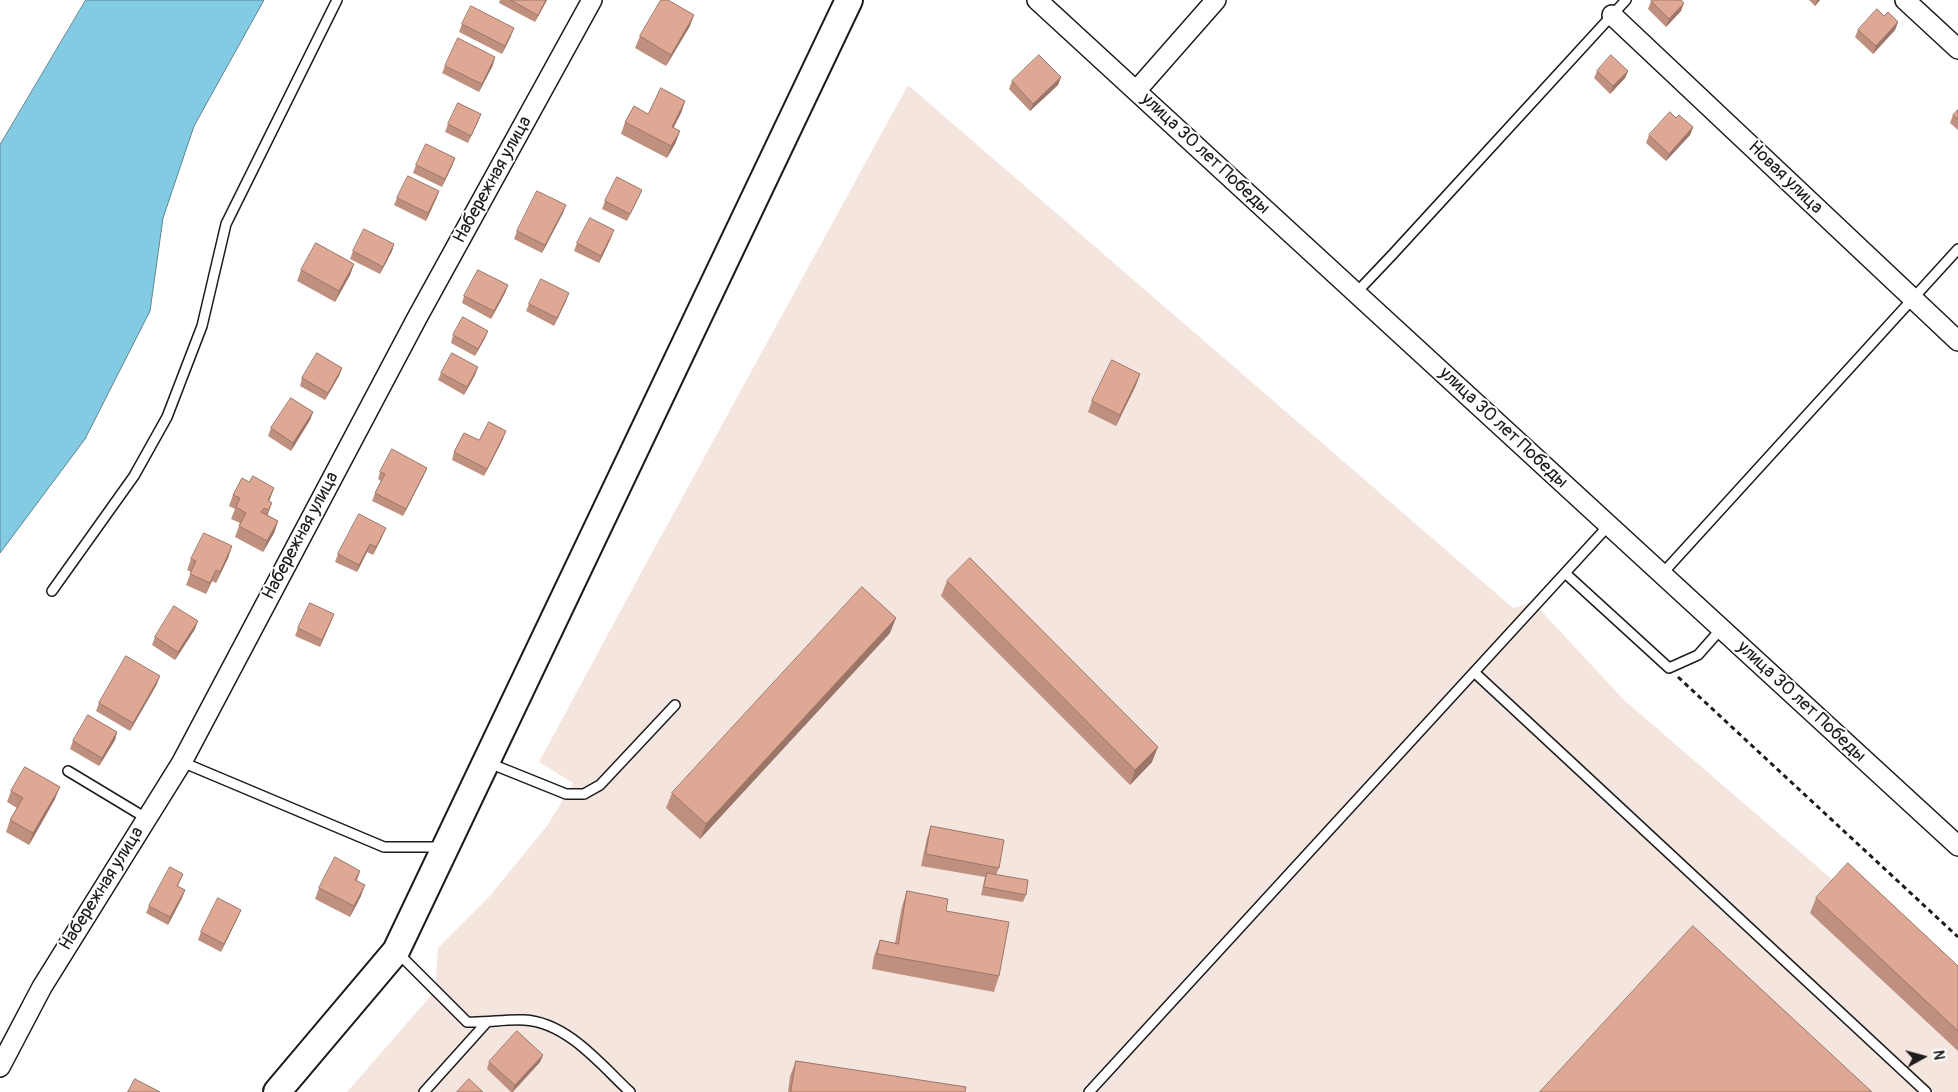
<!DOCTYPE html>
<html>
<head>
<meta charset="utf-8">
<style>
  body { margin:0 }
  #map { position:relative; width:1958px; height:1092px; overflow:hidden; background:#fff; font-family:Pangolin,sans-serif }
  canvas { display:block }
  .north { position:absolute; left:1898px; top:1032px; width:50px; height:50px; -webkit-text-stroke:4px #fff; paint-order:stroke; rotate:83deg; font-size:14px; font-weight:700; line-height:20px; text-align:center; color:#1c1c1c }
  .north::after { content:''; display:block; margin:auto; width:18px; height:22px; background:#1c1c1c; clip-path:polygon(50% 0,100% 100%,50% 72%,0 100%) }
</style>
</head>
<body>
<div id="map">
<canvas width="1958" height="1092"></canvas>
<div class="north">N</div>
</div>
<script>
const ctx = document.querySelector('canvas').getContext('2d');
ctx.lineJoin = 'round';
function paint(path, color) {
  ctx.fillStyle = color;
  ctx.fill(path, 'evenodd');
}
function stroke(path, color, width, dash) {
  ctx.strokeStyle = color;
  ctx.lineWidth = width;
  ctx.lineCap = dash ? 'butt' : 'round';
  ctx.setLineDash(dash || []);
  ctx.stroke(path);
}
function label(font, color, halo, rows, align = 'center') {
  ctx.font = font + ' Pangolin,sans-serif';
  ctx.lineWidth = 4;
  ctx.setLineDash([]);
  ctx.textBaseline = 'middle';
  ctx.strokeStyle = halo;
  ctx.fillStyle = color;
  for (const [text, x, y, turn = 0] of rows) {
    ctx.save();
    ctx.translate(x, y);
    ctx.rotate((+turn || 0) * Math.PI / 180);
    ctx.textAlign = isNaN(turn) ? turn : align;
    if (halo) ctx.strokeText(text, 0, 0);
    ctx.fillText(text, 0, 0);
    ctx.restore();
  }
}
const built = new Path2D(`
  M908,85L1513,608L1533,602L1624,700L1958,988V1092H347L435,991L438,948L488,898L547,826L573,783L539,762L642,571Z`);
const water = new Path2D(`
  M86,0H264L194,126L163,218L150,311L85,439L0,553V145Z`);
const path = new Path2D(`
  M1678,677L1958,937`);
const lane = new Path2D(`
  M1356,293L1393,254L1626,0
  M1565,573L1669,668L1698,655L1721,629
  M1662,574L1958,249
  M52,591L134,476L167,417L202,326L226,224L337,0
  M1474,672L1926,1092
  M182,762L384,847H443
  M489,763L566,794H584L600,785L675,705
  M68,771L146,818
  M398,953L467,1022C486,1023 505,1019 524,1020C567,1022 601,1065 630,1092
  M424,1092L487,1022
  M1089,1092L1609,525`);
const street = new Path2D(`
  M1037,0L1136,91
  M1216,0L1136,91L1958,846
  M1905,0L1958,49
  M1612,15L1958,341
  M0,1067L42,987L182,762L417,318L592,0`);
const secondary = new Path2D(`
  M277,1092L396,951L849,0`);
const wall = new Path2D(`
  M500,0H547L535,22L499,3Z
  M1809,0H1820L1815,6Z
  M1651,1L1681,11L1666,27L1648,9Z
  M1884,16L1898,22L1895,30L1873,54L1855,37L1858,30Z
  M462,24L511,36L502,54L459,32Z
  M690,26L666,66L635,48L640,36Z
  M493,65L479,92L442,73L445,66Z
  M1597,71H1628L1625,78L1610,94L1594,78Z
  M1061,77L1058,85L1030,111L1009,89L1012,81Z
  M685,101L681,113L674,127L676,142L667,158L621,134L625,122L648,114Z
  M1958,110V130L1950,123L1953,115Z
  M481,114L478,122L468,143L445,132L448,124Z
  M1693,127L1690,135L1666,161L1646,143L1649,135Z
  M455,158L452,166L442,187L413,173L416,165Z
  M642,190L639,197L627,221L602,209L605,201Z
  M439,191L436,199L426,221L394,205L397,198Z
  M563,213L542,253L514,239L517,231Z
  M611,238L599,263L574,251L577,243Z
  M394,244L392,251L380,274L350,259L353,251Z
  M354,264L350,275L335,302L297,281L301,270Z
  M508,285L505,293L491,319L462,303L464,296Z
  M566,301L554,326L526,311L529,304Z
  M453,335L485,338L475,356L451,343Z
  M478,367L475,375L464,395L438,380L441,373Z
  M342,368L339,376L325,400L300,386L302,378Z
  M1140,374L1136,385L1116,426L1088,412L1092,401Z
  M313,412L310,420L291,451L268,436L271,428Z
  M503,439L484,476L452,460L454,452L479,440Z
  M380,472L424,475L403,516L372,501L375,493L381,481L378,479Z
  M249,482L274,488L269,501L267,515L278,521L274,533L263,552L235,537L240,523L231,519L235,509L229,506L233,495Z
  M383,535L373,555L367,552L357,572L335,562L338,554Z
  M232,546L228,558L216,583L212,581L206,594L186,585L191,572L187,570L191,559Z
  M947,581L1152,762L1130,785L941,596Z
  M334,614L320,647L295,636L298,628Z
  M195,629L175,660L152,645L155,637Z
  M890,633L700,839L666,808L672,793Z
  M157,684L130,731L96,711L99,703Z
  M117,732L115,740L99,766L70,749L73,741Z
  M11,791L55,799L29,845L6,832L10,820L17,808L7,802Z
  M931,826L999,868L996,875L1026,895L1023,902L981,895L985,877L921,866L927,838Z
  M360,871L357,881L361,896L350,917L315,899L319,888Z
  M183,874L178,886L185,890L182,898L168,925L146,913L149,906Z
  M907,891L946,911L999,976L994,992L872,969L874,956L880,940L895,943L902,906Z
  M1816,898L1958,966V1051L1810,913Z
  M241,910L238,917L221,952L198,940L201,932Z
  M543,1055L540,1062L513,1092H511L487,1069L489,1062Z
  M796,1061L965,1092H788L790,1076Z`);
const shadedWall = new Path2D(`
  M546,0H547L535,22L538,15Z
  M1817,0H1820L1815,6Z
  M1684,3L1681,11L1666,27L1669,19Z
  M694,15L690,26L666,66L671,55Z
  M1898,22L1895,30L1873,54L1876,46Z
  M514,28L511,36L502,54L505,46Z
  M495,57L493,65L479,92L482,84Z
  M1628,71L1625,78L1610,94L1613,86Z
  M1061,77L1058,85L1030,111L1033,104Z
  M685,101L681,113L668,138L672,127Z
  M1693,127L1690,135L1666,161L1669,154Z
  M680,131L676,142L667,158L671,146Z
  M455,158L452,166L442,187L445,179Z
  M439,191L436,199L426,221L428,213Z
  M566,205L563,213L542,253L545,245Z
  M614,230L611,238L599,263L601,256Z
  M394,244L392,251L380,274L383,267Z
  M354,264L350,275L335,302L339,291Z
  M508,285L505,293L491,319L494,311Z
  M569,293L566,301L554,326L557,318Z
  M488,331L485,338L475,356L478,349Z
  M478,367L475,375L464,395L467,387Z
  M342,368L339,376L325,400L328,393Z
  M1140,374L1136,385L1116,426L1120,415Z
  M313,412L310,420L291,451L293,443Z
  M506,431L503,439L484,476L487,469Z
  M427,468L424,475L403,516L406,509Z
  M274,488L270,499L265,509L268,500Z
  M272,503L268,514L264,522L268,510Z
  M278,521L274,533L263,552L267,541Z
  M386,528L383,535L373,555L376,547Z
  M370,544L367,552L357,572L359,565Z
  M232,546L228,558L216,583L220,572Z
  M216,570L212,581L206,594L210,583Z
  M334,614L331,622L320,647L322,640Z
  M896,618L890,633L700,839L706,824Z
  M198,621L195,629L175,660L178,652Z
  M160,676L157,684L130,731L133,723Z
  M117,732L115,740L99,766L102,758Z
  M1158,747L1152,762L1130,785L1135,770Z
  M60,787L55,799L29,845L33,833Z
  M365,885L361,896L350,917L354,906Z
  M185,890L182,898L168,925L170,917Z
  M241,910L238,917L221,952L224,944Z
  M543,1055L540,1062L512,1092L515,1085Z`);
const building = new Path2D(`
  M511,0H546L538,15Z
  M661,0H668L694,15L671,55L640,36Z
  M1652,0H1681L1684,3L1669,19L1651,1Z
  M471,6L514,28L505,46L462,24Z
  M1877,9L1884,16L1888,12L1898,22L1876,46L1858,30Z
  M458,38L495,57L482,84L445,66Z
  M1039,55L1061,77L1033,104L1012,81Z
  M1611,55L1628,71L1613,86L1597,71Z
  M661,88L685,101L672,127L680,131L671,146L625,122L634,106L648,114Z
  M458,103L481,114L471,136L448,124Z
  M1958,110V119L1953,115Z
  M1670,112L1676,118L1679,115L1693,127L1669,154L1649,135Z
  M426,144L455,158L445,179L416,165Z
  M408,176L439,191L428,213L397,198Z
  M617,177L642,190L630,214L605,201Z
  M537,191L566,205L545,245L517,231Z
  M590,218L614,230L601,256L577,243Z
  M364,229L394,244L383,267L353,251Z
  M316,243L354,264L339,291L301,270Z
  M478,270L508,285L494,311L464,296Z
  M541,279L569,293L557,318L529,304Z
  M463,317L488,331L478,349L453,335Z
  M317,353L342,368L328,393L302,378Z
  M452,353L478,367L467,387L441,373Z
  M1112,360L1140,374L1120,415L1092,401Z
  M291,398L313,412L293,443L271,428Z
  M489,422L506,431L487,469L454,452L464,433L479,440Z
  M392,449L427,468L406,509L375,493L385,474L380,472Z
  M253,476L274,488L268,500L272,503L268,510L264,508L261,512L278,521L267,541L239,526L246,513L236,507L240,498L233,495L242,478L249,482Z
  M359,514L386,528L376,547L370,544L359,565L338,554Z
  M204,533L232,546L220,572L216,570L210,583L190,574L196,561L191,559Z
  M970,558L1158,747L1135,770L947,581Z
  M862,587L896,618L706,824L672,793Z
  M310,603L334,614L322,640L298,628Z
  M174,606L198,621L178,652L155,637Z
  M126,656L160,676L133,723L99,703Z
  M88,715L117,732L102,758L73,741Z
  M25,767L60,787L33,833L10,820L23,798L11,791Z
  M931,826L1004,840L999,868L926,854Z
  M335,857L360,871L355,880L365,885L354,906L319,888Z
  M1848,863L1958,966V1031L1816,898Z
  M170,867L183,874L177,886L185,890L170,917L149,906Z
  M987,873L1028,880L1026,895L984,887Z
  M907,891L948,899L946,911L1009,922L999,976L877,954L880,940L898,944Z
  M218,898L241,910L224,944L201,932Z
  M1693,926L1872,1092H1540Z
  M517,1031L543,1055L515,1085L489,1062Z
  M796,1061L966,1087L965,1092H791Z
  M135,1079L160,1092H128Z
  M469,1079L483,1092H457Z`);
const streetNames = [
  ["улица 30 лет Победы",1205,154,43],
  ["Новая улица",1785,178,44],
  ["Набережная улица",493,180,-61],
  ["улица 30 лет Победы",1503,428,43],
  ["Набережная улица",301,536,-62],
  ["улица 30 лет Победы",1801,702,43],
  ["Набережная улица",102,889,-58]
];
paint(built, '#f5e5df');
paint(water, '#82cbe3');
stroke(water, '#598593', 1);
stroke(lane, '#1c1c1c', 12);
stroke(street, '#1c1c1c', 22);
stroke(secondary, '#1c1c1c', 30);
stroke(path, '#1c1c1c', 3, [5, 4]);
stroke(lane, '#fff', 9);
stroke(street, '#fff', 19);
stroke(secondary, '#fff', 26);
paint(wall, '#bf907f');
paint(shadedWall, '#9b7668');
paint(building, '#dea894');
stroke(building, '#9b7668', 1);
label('18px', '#1c1c1c', '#fff', streetNames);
</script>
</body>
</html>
